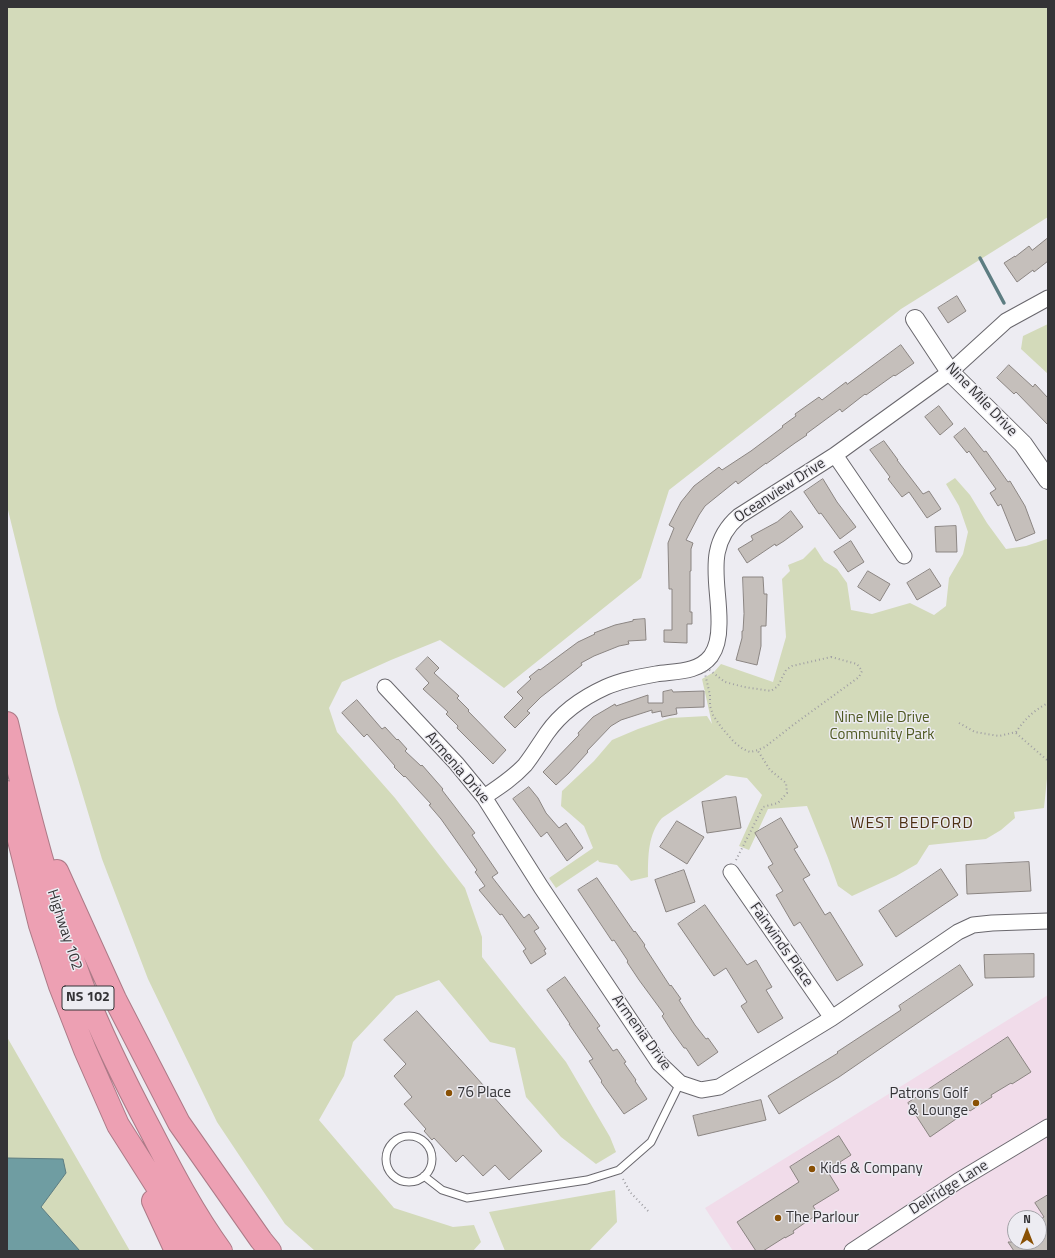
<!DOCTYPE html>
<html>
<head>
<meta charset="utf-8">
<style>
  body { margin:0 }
  #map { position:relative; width:1055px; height:1258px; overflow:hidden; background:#edecf2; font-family:"Titillium Web",sans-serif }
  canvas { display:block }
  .frame { position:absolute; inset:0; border:8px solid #343336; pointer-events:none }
  .north { position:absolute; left:1007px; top:1210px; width:40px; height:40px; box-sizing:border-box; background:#edecf2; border:1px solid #a3a2a7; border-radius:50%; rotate:0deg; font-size:11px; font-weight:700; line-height:16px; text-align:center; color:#343336 }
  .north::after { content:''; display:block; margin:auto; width:14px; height:18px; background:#895004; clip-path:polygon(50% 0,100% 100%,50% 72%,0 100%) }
</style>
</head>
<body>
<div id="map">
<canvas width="1055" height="1258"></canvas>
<div class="frame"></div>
<div class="north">N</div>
</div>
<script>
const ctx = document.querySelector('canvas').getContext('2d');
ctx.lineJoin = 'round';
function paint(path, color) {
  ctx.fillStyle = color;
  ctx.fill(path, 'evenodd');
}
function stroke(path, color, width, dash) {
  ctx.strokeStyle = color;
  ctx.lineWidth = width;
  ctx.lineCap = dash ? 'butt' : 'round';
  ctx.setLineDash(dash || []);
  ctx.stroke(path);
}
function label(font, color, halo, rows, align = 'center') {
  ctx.font = font + ' "Titillium Web",sans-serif';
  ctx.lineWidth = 3;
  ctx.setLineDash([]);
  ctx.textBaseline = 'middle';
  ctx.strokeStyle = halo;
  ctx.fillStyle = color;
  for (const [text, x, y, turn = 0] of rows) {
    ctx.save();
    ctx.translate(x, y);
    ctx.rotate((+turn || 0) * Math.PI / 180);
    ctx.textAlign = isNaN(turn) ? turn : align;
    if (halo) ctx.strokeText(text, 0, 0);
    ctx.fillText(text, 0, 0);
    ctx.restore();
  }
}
const commercial = new Path2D(`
  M1048,995V1251H733L705,1208ZM1015,1218H1039V1242H1015Z`);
const green = new Path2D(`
  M7,7H1048V217L901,309L669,490L641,578L504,688L440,640L391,660L342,682L329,708L337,732L395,798L465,888L482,937V957L566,1062L610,1137L616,1152L596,1164L561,1137L526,1097L515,1048L490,1042L439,980L396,996L353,1042L344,1076L319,1120L394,1208L453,1227L474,1225L481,1242L473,1251H315L285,1224L217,1122L148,979L102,859L57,709L23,571L7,506Z
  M1048,324V374L1021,349L1023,336Z
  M955,478L970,495L987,523L1006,549L1026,546L1047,539L1048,543V769L1044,808L1014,812L1015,818L1001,830L986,839L929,845L917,864L896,876L852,896L838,886L828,858L807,806L768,809L749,850L739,846L762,795L747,778L726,775L662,818C648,834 648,856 648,877L631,881L617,865L599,862L598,860L556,888L549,878L593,848L584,826L561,806L562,791L594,761L612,740L638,729L670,718L707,716L712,724L702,679L714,672L721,664L773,682L786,637L782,579L790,571L788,565L803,559L815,547L824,561L837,569L847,583L851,610L872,614L910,603L934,615L946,606L949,578L963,554L968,532L959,506L946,484Z
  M7,1037L130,1251H7Z
  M615,1190L617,1222L589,1251H505L489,1212Z`);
const water = new Path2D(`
  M7,1158L63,1159L66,1173L41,1207L80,1251H7Z`);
const stream = new Path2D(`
  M980,258L1004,303`);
const building = new Path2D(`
  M1048,238V261L1034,272L1033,270L1017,282L1004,263L1015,256V257L1029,246L1032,250Z
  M957,296L966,311L948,323L938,308Z
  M901,345L914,363L895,376L894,375L866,395L865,394L842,412L840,409L806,434L807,435L795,443L766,464V463L738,484L736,481L705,506L699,515L686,540L693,543L691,549V571H690V612H692V624H687V643L664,642V630H672V589H669L668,543L674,528L669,525L681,502L694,486L719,467L722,470L751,451L783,427L782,426L796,416L795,414L819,397L822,400L846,382L847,384Z
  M1009,365L1033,387L1035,384L1048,398V425L1016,392L1014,394L997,378Z
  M939,406L953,424L940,435L925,417Z
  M965,428L984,452L986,451L1008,482L1010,481L1025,506L1035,533L1016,541L1001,504L998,506L990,493L996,489L969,451L967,453L954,437Z
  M884,441L898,460H897L923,494L929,491L941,509L927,518L909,492L902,497L888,479L890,477L870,450Z
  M823,479L837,502L856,527L840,539L821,513L819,514L804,492Z
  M791,511L803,527L784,541L776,546L775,544L747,563L738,549L753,540L751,536L777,522Z
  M956,526L957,552H936L935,527Z
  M851,541L864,562L848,572L834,552Z
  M930,569L941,586L917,600L907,583Z
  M868,571L890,584L880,601L858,587Z
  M743,577H763L764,594H767L766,626H761V646L757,665L736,660L742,638V631H743L744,614Z
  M645,619L646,640L628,641L629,644L619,646L594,656L581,663L582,665L541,697L527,711L530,713L515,728L504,717L523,698L517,692L531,679L529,677L539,669L540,670L578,642L595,634L594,633L615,625L633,621V620Z
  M428,657L439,668L434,673L459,696L457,698L469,710L468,711L506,750L493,764L457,728L458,726L446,714L448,712L423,689L429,683L416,669Z
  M672,690L673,692L704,691V707L676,708L677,714L662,717L661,711L652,713V710L621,720L611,726L587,751L588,752L569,773L556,785L543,772L579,735L578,733L593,717L615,704L616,706L648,695V703H663V692Z
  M357,700L382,729L385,727L397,740L398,739L407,749L405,751L421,766L422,765L443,789L442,790L475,833L472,835L498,873L492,877L524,918L529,914L539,928L534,931L546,949L544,950L546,954L531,964L523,951L526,949L502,914L500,915L479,890L485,886L475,872L477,870L441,819L429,805L431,804L405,776L404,777L394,767L395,766L367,734L364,737L342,713Z
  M529,787L538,798L546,813L559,828L566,823L583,848L567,861L547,832L541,837L513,799Z
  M736,797L741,828L707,833L702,802Z
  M781,818L798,847L794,849L810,875L803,879L825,915L830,912L863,965L837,981L800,922L794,926L776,895L783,891L768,867L773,864L755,833Z
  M677,821L704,837L687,864L660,847Z
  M1029,862L1031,891L967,894L966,865Z
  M941,869L958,895L896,937L879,911Z
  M684,870L695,902L666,912L655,880Z
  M597,878L634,932L635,931L645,945L644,946L670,986L671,985L681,999L679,1000L695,1025L706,1039L708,1038L718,1052L698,1066L686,1048H684L671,1030L662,1016L664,1014L639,980L627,962L628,961L614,940L612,941L578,890Z
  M705,905L747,965L756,960L772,987L766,990L783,1018L758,1033L741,1006L747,1002L726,968L714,976L678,924Z
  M1034,954V977L985,978L984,955Z
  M960,965L973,985L839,1077L779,1114L768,1096L838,1053L837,1052L901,1010L899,1006Z
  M565,977L600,1026L597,1028L613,1051L617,1049L626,1062L624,1063L636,1080L635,1081L647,1099L624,1114L601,1082L602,1081L589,1061L593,1059L569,1024H570L547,990Z
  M417,1011L542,1151L509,1180L495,1165L483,1176L463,1155L456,1162L434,1138L432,1140L424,1131L426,1129L404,1104L412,1097L394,1076L406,1064L384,1040Z
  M1008,1037L1031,1072L1012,1084L1011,1083L991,1095L992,1097L970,1111L969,1110L930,1137L908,1103Z
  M761,1100L766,1120L698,1136L693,1116Z
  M839,1136L851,1155L840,1162L841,1164L828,1172L839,1190L813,1206L818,1214L793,1231L794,1233L785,1238V1237L763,1251H756L737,1222L799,1182L790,1167Z
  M1048,1195V1251H1014L1008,1242H1039V1220L1044,1217L1035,1203Z`);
const path = new Path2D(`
  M831,657L857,664L862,671L859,677L793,725L765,747L758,750L750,752L743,749L734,742L721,727L713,715L710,706V695L703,665L725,682L744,687L771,691L778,686L786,670L792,666Z
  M959,723L975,732L999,736L1016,732C1024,720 1034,710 1048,703
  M1016,733L1048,761
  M736,860L763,807L778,803L787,793L786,783L770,770L758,751
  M623,1179L630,1192L649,1212`);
const service = new Path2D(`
  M386 1159a23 23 0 1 1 46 0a23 23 0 1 1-46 0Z
  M424,1176L442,1190L467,1198L587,1180L619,1170L651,1142L680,1083`);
const minor = new Path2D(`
  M835,455L904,556
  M385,687L456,763L484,797L541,887L659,1063L680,1083L701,1090L719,1087L832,1018L958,932L973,925L992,923L1048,921
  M484,797C499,787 513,778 525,765C533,755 540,743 547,733C561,713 584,697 606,687C622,680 639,677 656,674C675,671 698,673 711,656C718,646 719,635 719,624C720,584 703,547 739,516L835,455L950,372L1006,321L1048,298
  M731,872L832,1018
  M852,1251L958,1181L1048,1127`);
const tertiary = new Path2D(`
  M915,319L950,372L1023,444L1048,480`);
const motorway = new Path2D(`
  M7,723C28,812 51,901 83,987C102,1036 126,1084 151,1131C172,1172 194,1214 221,1251
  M7,792L40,925L60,986L85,1050L118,1125L198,1251
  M57,871L115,999L179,1123L261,1240L270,1251
  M153,1201L176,1251`);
const markers = [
  [449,1093,4,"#895004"],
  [976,1103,4,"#895004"],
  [812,1169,4,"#895004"],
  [778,1218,4,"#895004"]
];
const shields = [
  [88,998,52]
];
const shieldNames = [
  ["NS 102",88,998]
];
const streetNames = [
  ["Nine Mile Drive",981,400,46],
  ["Oceanview Drive",780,491,-33],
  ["Armenia Drive",457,768,49],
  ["Highway 102",64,930,72],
  ["Fairwinds Place",781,945,55],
  ["Armenia Drive",641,1033,54],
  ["Dellridge Lane",949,1188,-32]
];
const parkNames = [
  ["Nine Mile Drive",882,718],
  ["Community Park",882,735]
];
const poiNames = [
  ["76 Place",457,1093],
  ["Patrons Golf",968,1094,"right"],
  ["& Lounge",968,1111,"right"],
  ["Kids & Company",820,1169],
  ["The Parlour",786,1218]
];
const neighbourhoodNames = [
  ["WEST BEDFORD",912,824]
];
paint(commercial, '#f1dcea');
paint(green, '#d3daba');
paint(water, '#6f9da2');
stroke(water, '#5d7d82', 1);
stroke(stream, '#5d7d82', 3.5);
paint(building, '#c5bfbb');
stroke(building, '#8b8582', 1);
stroke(service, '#69676d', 9);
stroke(minor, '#69676d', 17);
stroke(tertiary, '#69676d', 20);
stroke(motorway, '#ac7a87', 24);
stroke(path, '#9f9ea3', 2, [1, 3]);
stroke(service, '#fff', 7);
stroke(minor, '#fff', 15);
stroke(tertiary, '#fff', 18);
stroke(motorway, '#eda0b3', 22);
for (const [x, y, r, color] of markers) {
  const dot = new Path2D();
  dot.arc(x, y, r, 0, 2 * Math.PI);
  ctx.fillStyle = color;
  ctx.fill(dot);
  stroke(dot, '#edecf2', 1.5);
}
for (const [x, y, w] of shields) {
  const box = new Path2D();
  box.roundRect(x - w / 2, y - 12, w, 24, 3);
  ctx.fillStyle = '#edecf2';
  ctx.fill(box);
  stroke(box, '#343336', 1);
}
label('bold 14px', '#343336', null, shieldNames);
label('15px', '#343336', '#edecf2', streetNames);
label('15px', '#4f5921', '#edecf2', parkNames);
label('15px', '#343336', '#edecf2', poiNames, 'left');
ctx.letterSpacing = '1px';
label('16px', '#4c3012', '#edecf2', neighbourhoodNames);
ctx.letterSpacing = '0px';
</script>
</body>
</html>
